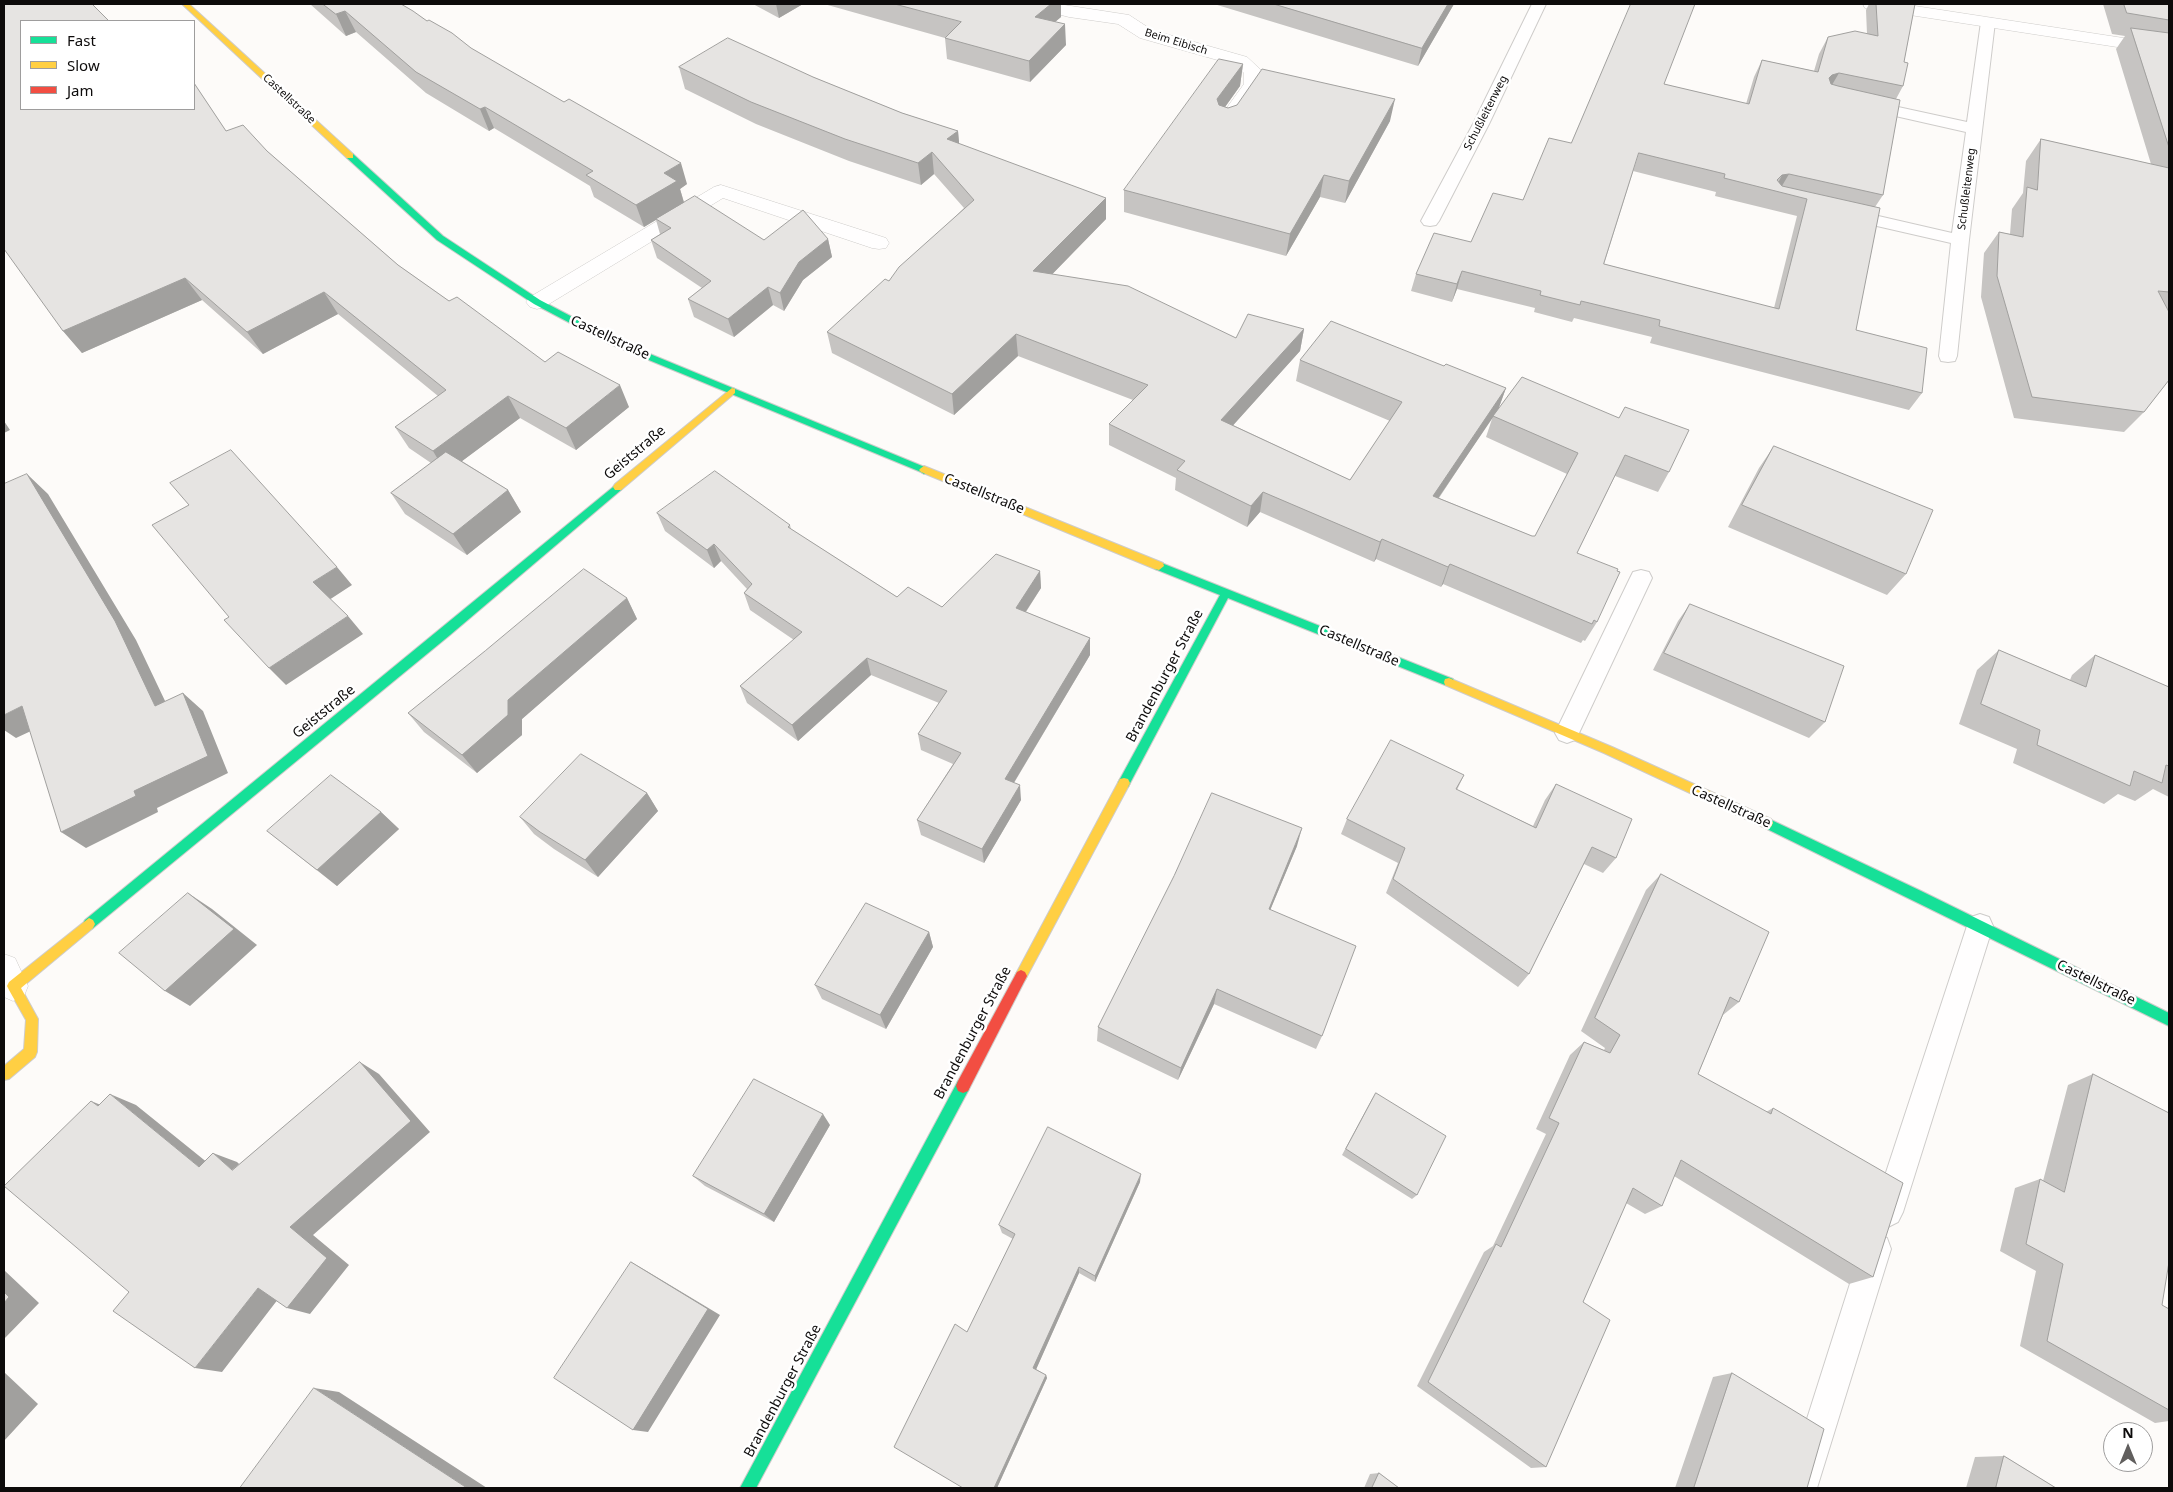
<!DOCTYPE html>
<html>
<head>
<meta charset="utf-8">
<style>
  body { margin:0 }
  #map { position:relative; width:2173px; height:1492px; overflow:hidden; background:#fdfbf9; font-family:"Noto Sans",sans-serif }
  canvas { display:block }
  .frame { position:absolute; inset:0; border:5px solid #0d0b0b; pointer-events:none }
  .legend { position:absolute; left:20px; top:20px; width:175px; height:90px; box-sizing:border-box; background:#fff; border:1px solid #9e9d9d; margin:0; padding:6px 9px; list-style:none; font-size:15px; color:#0d0b0b }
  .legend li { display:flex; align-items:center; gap:10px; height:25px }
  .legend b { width:25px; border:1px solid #9e9d9d }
  .north { position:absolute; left:2103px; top:1422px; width:50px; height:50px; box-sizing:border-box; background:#fff; border:1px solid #9e9d9d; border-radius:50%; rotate:0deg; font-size:14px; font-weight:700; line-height:20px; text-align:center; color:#0d0b0b }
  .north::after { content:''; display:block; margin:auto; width:18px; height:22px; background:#615f5e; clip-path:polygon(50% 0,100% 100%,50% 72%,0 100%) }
</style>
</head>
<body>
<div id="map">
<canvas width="2173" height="1492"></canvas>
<div class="frame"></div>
<ul class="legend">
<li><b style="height:6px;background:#16e098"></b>Fast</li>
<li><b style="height:6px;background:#ffcf43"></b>Slow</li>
<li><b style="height:6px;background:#f24e42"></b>Jam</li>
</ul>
<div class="north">N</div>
</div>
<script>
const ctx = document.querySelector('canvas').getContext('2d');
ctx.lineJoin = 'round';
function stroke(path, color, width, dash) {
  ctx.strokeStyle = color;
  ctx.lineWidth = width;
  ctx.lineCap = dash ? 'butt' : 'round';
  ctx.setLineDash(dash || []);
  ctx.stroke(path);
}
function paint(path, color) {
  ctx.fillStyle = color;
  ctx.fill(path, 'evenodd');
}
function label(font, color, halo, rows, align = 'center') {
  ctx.font = font + ' "Noto Sans",sans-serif';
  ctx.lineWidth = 5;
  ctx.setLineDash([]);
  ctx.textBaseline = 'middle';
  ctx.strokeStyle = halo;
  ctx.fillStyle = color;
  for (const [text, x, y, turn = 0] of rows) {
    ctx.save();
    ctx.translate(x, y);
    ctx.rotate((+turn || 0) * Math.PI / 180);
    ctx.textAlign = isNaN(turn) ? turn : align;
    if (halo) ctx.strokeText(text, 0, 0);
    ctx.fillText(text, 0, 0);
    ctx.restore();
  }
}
const lane = new Path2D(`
  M1532,4H1546L1489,124L1439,221L1436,225L1430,226L1424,225L1421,221L1473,124Z
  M1988,18L1993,19L1995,22L1969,240L1957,356L1955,361L1948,362L1941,361L1939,356L1951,243L1842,218L1839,214L1842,210L1848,209L1952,233L1966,132L1860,108L1858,105L1860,102L1866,100L1967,122L1981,22L1983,19Z
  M1641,570L1649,572L1652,578L1579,733L1575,740L1567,743L1559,740L1555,733L1630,578L1633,572Z
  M1980,914L1989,917L1993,926L1903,1212L1898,1222L1888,1227L1878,1222L1873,1212L1967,926L1971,917Z
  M1876,1234L1887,1238L1891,1249L1817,1488H1785L1861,1249L1865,1238Z`);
const street = new Path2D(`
  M1032,4H1058L1129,15L1152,30L1247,57L1262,71V84L1239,117L1232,119L1225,117L1223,113L1244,84V73L1235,65L1140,38L1118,24L1069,17L1034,8Z
  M1863,4H1902L2169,45V55L1871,9L1865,8Z
  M721,185L886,238L889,243L886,248L879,249L872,248L723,198L544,307L537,309L530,307L526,302L530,297L714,187Z
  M4,954L15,958L28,986L24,996L13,1001L4,997Z`);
const fast = new Path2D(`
  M347,154H353L443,236L540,300L616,340L927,468L929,470L924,474L921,472L610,344L534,304L437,240L347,158Z
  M618,483L623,487L621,490L450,635L93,928L89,930L85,928L83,924L85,920Z
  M1159,562L1453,679L1454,682L1453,685H1445L1228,598L1128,787L1124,788L1120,787L1118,783L1120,779L1220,595L1155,569L1154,566Z
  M1767,818L1921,891L2169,1013V1026L1763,827L1761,823L1763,819Z
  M963,1079L968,1081L970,1086L968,1091L756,1488H740L958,1081Z`);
const slow = new Path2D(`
  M182,4H189L353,154V158H347Z
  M732,388L735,389V393L621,490H615L613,487L615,484Z
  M924,466L1163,563L1164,566L1159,570L1155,569L921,472L919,470L921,468Z
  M1449,678L1612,747L1771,819L1773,823L1771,827L1767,828L1763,827L1604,753L1445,685L1444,682L1445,679Z
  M1124,778L1128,779L1130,783L1128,787L1025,980L1021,982L1017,980L1015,976L1017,972L1120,779Z
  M89,918L93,920L95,924L93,928L21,988L38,1019L37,1052L35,1057L9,1079L4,1080V1066L24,1049L26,1020L9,990L7,986L9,982Z`);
const jam = new Path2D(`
  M1021,970L1025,972L1027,976L1025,980L968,1091L963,1093L958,1091L956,1086L958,1081L1017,972Z`);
const wall = new Path2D(`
  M310,4H401L427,21L687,184L680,189L684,202L764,240L828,239L832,257L803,280L784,311L773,305L734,337L694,317L688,299L702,288L657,258L651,240L660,234L656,220L644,227L594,197L590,186L494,128L489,131L426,93L356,32L346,36Z
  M753,4H803L779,18Z
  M824,4H1061V17L1055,22L1066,45L1030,82L947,59L945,38Z
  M1214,4H1454L1418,66Z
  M1869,4H1915L1904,62L1903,86L1896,99L1883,195L1875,207L1856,330L1922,393L1909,410L1650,343L1652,337L1574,318L1572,322L1534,312L1535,308L1457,289L1452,302L1411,291L1416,274L1471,242L1523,200L1571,143L1664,84L1746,104L1754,77L1762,60L1814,71L1819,54L1828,37L1867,34L1866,10ZM1633,171L1716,192L1715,196L1797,216L1774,308L1604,264Z
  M2103,4H2169V380L2144,412L2124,432L2014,418L1981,297L1984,253L1999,232L2010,234L2012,209L2023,193L2026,161L2041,139L2151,164L2116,49L2125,36L2112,34Z
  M21,21L226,131L267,151L398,265L449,301L545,362L629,407L576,450L520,418L462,461L508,490L521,512L467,555L405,514L391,493L431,463L409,448L395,427L438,396L338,314L263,354L202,300L82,353L63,331Z
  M1243,64L1240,86L1225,107L1228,108L1390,121L1345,203L1320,197L1286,256L1124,212V190Z
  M679,67L813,77L902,113L958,131L959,144L1106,219L1052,274L1236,338L1304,329L1300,351L1233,425L1350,480L1390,421L1296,381L1300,360L1444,366L1506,388L1498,410L1522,377L1669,472L1658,492L1615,476L1577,553L1597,622L1585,641L1583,640L1581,643L1443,584L1441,587L1376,559L1374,562L1260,512L1247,527L1175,490L1176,478L1109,445V424L1133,400L1018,356L954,415L832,353L827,332L889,281L964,208L934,174L921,185L849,161L756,124L685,89ZM1493,416L1486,437L1567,474L1535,536H1532L1439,498Z
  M1774,446L1906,574L1887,595L1728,527L1759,468Z
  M657,513L790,525L791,529L897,597L942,607L1040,571L1041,588L1026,612L1090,638V655L1014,783L1021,800L984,863L921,835L917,820L953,764L921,750L918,734L939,703L871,675L798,741L747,703L740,686L794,640L750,610L744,593L747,589L721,561L714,568L665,531Z
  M627,598L637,619L522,719V735L477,773L424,732L408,713Z
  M1690,604L1825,722L1809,738L1653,670L1678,621Z
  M1999,650L2070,680L2072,675L2095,655L2169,687V797L2153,789L2135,801L2118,794L2104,804L2013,763L2017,749L1959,724L1977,670Z
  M1464,775L1457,790L1533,826L1545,800L1556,784L1616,858L1603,873L1584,864L1529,974L1518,987L1386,893L1398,863L1341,834L1347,819Z
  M647,793L658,811L598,877L554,849L534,834L520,817Z
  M381,812L399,829L337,886L267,831Z
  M1297,846L1270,910L1322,1036L1316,1049L1214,1004L1178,1080L1097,1041L1098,1027Z
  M1661,874L1739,1002L1723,1015L1698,1074L1766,1112L1773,1108L1873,1277L1849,1284L1674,1176L1662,1206L1645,1214L1626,1203L1583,1302L1546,1467L1531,1468L1417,1386L1484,1252L1493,1246L1546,1134L1536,1129L1570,1055L1584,1042L1604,1050L1605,1048L1581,1031L1646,890Z
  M929,932L933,947L886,1029L822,999L815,985Z
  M2093,1074L2162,1305L2169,1309V1421L2155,1423L2020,1346L2036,1271L2000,1251L2015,1188L2040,1179L2043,1181L2068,1085Z
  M1376,1093L1417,1195L1412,1199L1342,1155L1372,1099Z
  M830,1125L774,1222L705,1186L693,1176Z
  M1140,1182L1095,1282L1079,1273L1036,1369L1046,1375L1047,1378L997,1488H963L967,1332L1013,1239L1002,1233L999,1225Z
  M1732,1373L1807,1488H1675L1713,1377Z
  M2004,1456L2056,1488H1966L1975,1457Z
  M1379,1473L1399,1488H1364L1370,1474Z`);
const shadedWall = new Path2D(`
  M776,4H803L779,18Z
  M1051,4H1061V17L1036,38L1035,17Z
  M1448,4H1454L1418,66L1422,48Z
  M345,11L356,32L346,36L336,14Z
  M1065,24L1066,45L1030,82L1029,61Z
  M1243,64L1240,86L1215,121L1217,99Z
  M1839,73L1829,90V78L1832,75Z
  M1395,99L1390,121L1345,203L1349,181Z
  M485,107L494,128L489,131L480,109Z
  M958,131L960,153L947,139Z
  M932,152L934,174L921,185L918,163Z
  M681,163L687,184L680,189L684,203L644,227L636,205L664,173Z
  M1789,174L1779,191H1774L1782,175Z
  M1324,175L1320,197L1286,256L1290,234Z
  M1106,198V219L1034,293L1033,271Z
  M828,239L832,257L803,280L784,311L780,293L799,262Z
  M1462,271L1457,289L1452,302L1457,284Z
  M185,278L202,300L82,353L63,331Z
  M768,287L773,305L734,337L728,319Z
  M324,292L338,314L263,354L247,332Z
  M1304,329L1300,351L1219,441L1221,420Z
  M1016,334L1018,356L954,415L952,394Z
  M620,385L629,407L576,450L566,428Z
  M1506,388L1498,410L1426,516L1433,496Z
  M508,396L520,418L446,473L433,451Z
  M4,421L10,430L4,433Z
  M27,474L48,494L136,640L176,724L155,706Z
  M508,490L521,512L467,555L453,534Z
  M1263,492L1260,512L1247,527L1251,506Z
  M1382,539L1376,559L1374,562L1380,542Z
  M714,544L721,561L714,568L707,550Z
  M1450,564L1443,584L1441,587L1448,567Z
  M337,567L352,585L329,600L313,582Z
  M1040,571L1041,588L1017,625L1016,608Z
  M627,598L637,619L522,719V735L477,773L462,755L508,700Z
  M348,616L363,634L286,685L269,668Z
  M1090,638V655L1007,794L1005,779Z
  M867,658L871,675L798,741L792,725Z
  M183,693L203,711L228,773L157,808L158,812L86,848L61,832L134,791Z
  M22,706L46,724L16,738L4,730V715Z
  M1020,785L1021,800L984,863L982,849Z
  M647,793L658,811L598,877L585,860Z
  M381,812L399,829L337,886L317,870Z
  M1302,828L1297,846L1264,925L1269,909Z
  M188,893L212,909L257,945L190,1006L165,991Z
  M929,932L933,947L886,1029L880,1015Z
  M1217,989L1214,1004L1178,1080L1181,1068Z
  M360,1062L379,1074L430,1132L313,1235L349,1265L310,1314L287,1308L290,1227Z
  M110,1094L136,1105L224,1176L199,1167Z
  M91,1101L118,1112L98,1106Z
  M823,1114L830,1125L774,1222L764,1214Z
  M213,1153L237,1162L256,1180L232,1170Z
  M1141,1174L1140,1182L1095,1282V1276Z
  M631,1262L645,1270L720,1315L648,1432L633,1430Z
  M1079,1267V1273L1035,1372L1033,1368Z
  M4,1270L39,1303L4,1339Z
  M258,1288L282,1294L222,1372L195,1368Z
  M4,1372L38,1404L4,1441Z
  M1046,1375L1047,1378L997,1488H994Z
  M314,1388L339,1392L487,1488H467Z`);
const building = new Path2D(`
  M4,4H92L109,21H21V109H194V83L226,131L243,125L267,151L398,265L449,301L457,297L545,362L558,352L620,385L566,428L508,396L433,451L395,427L446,390L324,292L247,332L185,278L63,331L4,249Z
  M323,4H401L413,11L427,21L429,20L452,33L471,48L564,102L569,99L681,163L664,173L677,181L636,205L586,175L593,171L485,107L480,109L416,72L345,11L336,14Z
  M895,4H1051L1035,17L1065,24L1029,61L945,38L961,22Z
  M1274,4H1448L1422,48Z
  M1631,4H1695L1664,84L1749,104L1762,60L1818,72L1828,37L1855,31L1878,36L1876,4H1915L1904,62L1908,63L1903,86L1839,73L1832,75L1829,78L1831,84L1838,86L1900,100L1883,195L1789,174L1782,175L1777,180L1782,186L1880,208L1856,330L1927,348L1922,393L1659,326L1660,320L1581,301L1580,305L1540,295L1541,291L1462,271L1457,284L1416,274L1434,233L1471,242L1493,193L1523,200L1549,138L1571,143ZM1639,153L1725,174L1724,178L1807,199L1779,309L1604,264Z
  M2124,4H2169V20L2127,13Z
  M2131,28L2169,33V147Z
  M728,38L813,77L902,113L958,131L947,139L1106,198L1033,271L1128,286L1236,338L1248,314L1304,329L1221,420L1350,480L1402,402L1300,360L1331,321L1444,366L1446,364L1506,388L1433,496L1532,536H1535L1578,453L1493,416L1522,377L1619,418L1625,407L1689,430L1669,472L1625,455L1577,553L1618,569L1617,571L1620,572L1597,622L1594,620L1592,624L1450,564L1448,567L1382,539L1380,542L1263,492L1251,506L1177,470L1185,461L1109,424L1148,385L1016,334L952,394L827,332L885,279L889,281L899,267L974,200L932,152L918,163L845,139L751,102L679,67Z
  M1219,59L1243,64L1217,99L1219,105L1228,108L1237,105L1262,69L1395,99L1349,181L1324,175L1290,234L1124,190Z
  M2041,139L2169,168V292L2158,291L2169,312V380L2144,412L2032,397L1997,276L1999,232L2023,237L2027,187L2037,190Z
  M695,196L764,240L803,210L828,239L799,262L780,293L768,287L728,319L688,299L711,281L651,240L671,228L656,219Z
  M1774,446L1933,510L1906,574L1742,505Z
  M231,450L337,567L313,582L348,616L269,668L224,620L229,617L152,525L189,505L170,483Z
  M446,452L508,490L453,534L391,493Z
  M715,471L790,525L788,527L897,597L908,587L942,607L996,554L1040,571L1016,608L1090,638L1005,779L1020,785L982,849L917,820L961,753L918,734L947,691L867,658L792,725L740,686L802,632L744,593L752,584L714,544L707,550L657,513Z
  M27,474L115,621L155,706L183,693L208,756L134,791L136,796L61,832L22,706L4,715V484Z
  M584,569L627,598L508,700V715L462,755L408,713L485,651Z
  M1690,604L1844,666L1825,722L1664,653Z
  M1999,650L2086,687L2095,655L2169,687V766L2166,765L2162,783L2134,771L2130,786L2037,745L2040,730L1981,704Z
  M1391,740L1464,775L1456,789L1536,828L1556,784L1632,819L1616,858L1592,847L1529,974L1393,879L1405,848L1347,819Z
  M581,754L647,793L585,860L540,832L520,817Z
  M331,775L381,812L317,870L267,831Z
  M1212,793L1302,828L1269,909L1356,946L1322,1036L1217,989L1181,1068L1098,1027L1174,876Z
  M1661,874L1769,932L1739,1002L1730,997L1698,1074L1771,1114L1773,1108L1903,1183L1873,1277L1681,1160L1662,1206L1633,1188L1583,1302L1610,1320L1546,1467L1428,1382L1496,1244L1501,1247L1559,1123L1549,1118L1584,1042L1610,1053L1620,1035L1595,1018Z
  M188,893L234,929L165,991L119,953Z
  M866,903L929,932L880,1015L815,985Z
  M360,1062L411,1121L290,1227L327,1258L287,1308L258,1288L195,1368L113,1311L129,1292L4,1186L91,1101L98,1106L110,1094L199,1167L213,1153L232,1170Z
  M2093,1074L2169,1113V1262L2162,1305L2169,1309V1410L2047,1341L2063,1264L2026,1244L2040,1179L2064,1192Z
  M754,1079L823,1114L764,1214L693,1176Z
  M1376,1093L1446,1136L1417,1195L1346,1149Z
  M1048,1127L1141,1174L1095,1276L1079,1267L1033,1368L1046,1375L994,1488H963L894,1447L955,1324L967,1332L1015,1234L999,1225Z
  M631,1262L708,1309L633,1430L554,1378Z
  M4,1292L9,1297L4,1303Z
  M1732,1373L1824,1429L1807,1488H1694Z
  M314,1388L467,1488H240Z
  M2004,1456L2056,1488H1996Z
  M1379,1473L1399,1488H1372Z`);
const farStreetnames = [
  ["Beim Eibisch",1176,42,17],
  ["Castellstraße",289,99,43],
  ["Schußleitenweg",1486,113,-63],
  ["Schußleitenweg",1967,189,-83]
];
const streetNames = [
  ["Castellstraße",610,338,25],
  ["Geiststraße",635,453,-40],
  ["Castellstraße",984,494,22],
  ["Castellstraße",1359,646,23],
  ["Brandenburger Straße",1165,676,-62],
  ["Geiststraße",324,712,-39],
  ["Castellstraße",1731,807,24],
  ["Castellstraße",2096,983,26],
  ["Brandenburger Straße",973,1033,-62],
  ["Brandenburger Straße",783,1391,-62]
];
stroke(lane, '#ceccca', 2);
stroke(street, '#ceccca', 1);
stroke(fast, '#ceccca', 2);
stroke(slow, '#ceccca', 2);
stroke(jam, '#ceccca', 2);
paint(lane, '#fffefe');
paint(street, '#fffefe');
paint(fast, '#16e098');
paint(slow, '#ffcf43');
paint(jam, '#f24e42');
paint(wall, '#c6c4c2');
paint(shadedWall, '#a1a09e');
paint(building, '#e6e4e2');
stroke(building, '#a1a09e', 1);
label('11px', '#0d0b0b', '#fff', farStreetnames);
label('14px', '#0d0b0b', '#fff', streetNames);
</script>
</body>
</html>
